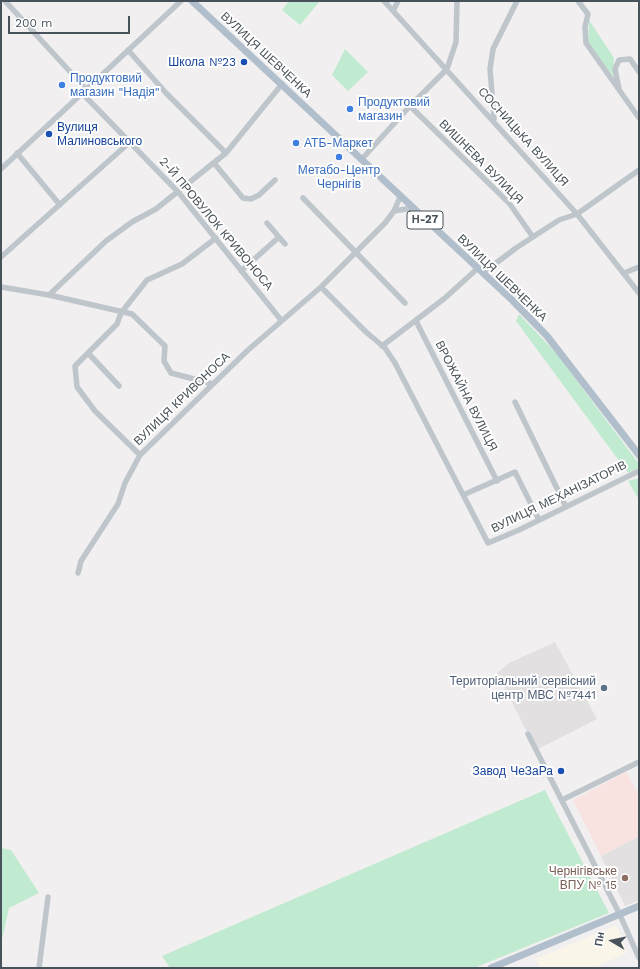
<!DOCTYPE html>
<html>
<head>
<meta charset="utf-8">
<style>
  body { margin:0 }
  #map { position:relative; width:640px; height:969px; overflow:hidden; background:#f1efef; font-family:"Work Sans",sans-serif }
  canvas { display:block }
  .frame { position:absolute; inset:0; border:2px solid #48525a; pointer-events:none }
  .north { position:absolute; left:592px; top:921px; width:40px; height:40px; -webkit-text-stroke:3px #fff; paint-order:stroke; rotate:279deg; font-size:11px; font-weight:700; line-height:16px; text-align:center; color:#48525a }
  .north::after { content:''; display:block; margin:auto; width:14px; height:18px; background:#48525a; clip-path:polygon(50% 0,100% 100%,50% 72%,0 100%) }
  .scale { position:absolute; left:8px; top:16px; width:122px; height:18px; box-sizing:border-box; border:2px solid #48525a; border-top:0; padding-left:5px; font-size:12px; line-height:14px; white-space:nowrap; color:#48525a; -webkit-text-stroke:3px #fff; paint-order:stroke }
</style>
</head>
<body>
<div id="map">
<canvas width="640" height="969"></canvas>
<div class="frame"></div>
<div class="north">Пн</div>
<div class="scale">200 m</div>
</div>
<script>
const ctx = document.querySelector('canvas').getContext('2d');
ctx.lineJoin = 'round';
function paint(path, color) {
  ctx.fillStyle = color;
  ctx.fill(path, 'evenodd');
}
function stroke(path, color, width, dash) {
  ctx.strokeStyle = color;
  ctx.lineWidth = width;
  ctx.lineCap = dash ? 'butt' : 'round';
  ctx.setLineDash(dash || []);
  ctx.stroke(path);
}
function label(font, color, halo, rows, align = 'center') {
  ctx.font = font + ' "Work Sans",sans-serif';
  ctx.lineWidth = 4;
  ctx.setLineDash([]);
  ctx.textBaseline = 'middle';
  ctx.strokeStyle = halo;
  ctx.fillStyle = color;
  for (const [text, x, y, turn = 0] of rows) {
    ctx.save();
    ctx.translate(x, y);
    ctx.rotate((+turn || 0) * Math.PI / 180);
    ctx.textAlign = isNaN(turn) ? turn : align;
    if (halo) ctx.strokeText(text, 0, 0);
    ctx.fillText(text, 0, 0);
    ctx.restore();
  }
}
const commercial = new Path2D(`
  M616,925L627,953L593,968H541L536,959Z`);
const education = new Path2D(`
  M555,642L597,719L536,750L497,673L509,663Z
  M639,836V900L625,906L601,856Z`);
const medical = new Path2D(`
  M626,772L639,795V836L601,856L573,800Z`);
const green = new Path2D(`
  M289,1H320L300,25L282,10Z
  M589,20L614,58L613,76L588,43Z
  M345,49L368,72L348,91L332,75Z
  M519,314L556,353L639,464V468L628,473L516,321Z
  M639,478V500L628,481Z
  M545,790L609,913L474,968H170L162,956Z
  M1,848L11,850L39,893L9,908L1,944Z`);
const minor = new Path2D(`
  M5,1L86,89
  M384,1L577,214L639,293
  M578,1L588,14L585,27L586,43L639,118
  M393,11L398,1
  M128,50L166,93L226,153
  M619,89L615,69L619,60L630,59L639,72
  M82,93L179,193L281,320
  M410,106L509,203L533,237
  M494,119L490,69L493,49L517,1
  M17,153L60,205
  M361,160L410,106L447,69L456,42L457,1
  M214,163L243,198L251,199L259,195L275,180
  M1,169L181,1
  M303,198L405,303
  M394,211L412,208
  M279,237L285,244
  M1,257L131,141
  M241,271L279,237L267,223
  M483,273L516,248L559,220L577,214L639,170
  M624,273L639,267
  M1,287L49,295L132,314L165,346L164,361L171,373L213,384
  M321,287L366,332L385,348L395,363L488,543L519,530L639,471
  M49,295L106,241L132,222L156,209L226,153L282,84
  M416,321L497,481
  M382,346L445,298L478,268
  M88,353L119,386
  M515,402L566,507
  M140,455L95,411L77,387L75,366L117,324L121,313L147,280L182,264L216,238
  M463,495L515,472L539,520
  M78,573L81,561L118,504L125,483L140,455L248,350L321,287L385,223L394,211L400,197
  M528,734L620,915L639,958
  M562,800L639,762
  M39,968L48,897`);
const major = new Path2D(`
  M192,1L512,300L547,336L639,455
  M491,968L639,906`);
const markers = [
  [244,62,4,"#1a4fb4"],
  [62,85,4,"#3f7fe0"],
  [350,109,4,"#3f7fe0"],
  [49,134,4,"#1a4fb4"],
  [296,143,4,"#3f7fe0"],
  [339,157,4,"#3f7fe0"],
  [604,688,4,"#5c6f8a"],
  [561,771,4,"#1a4fb4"],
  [625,878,4,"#8d6e63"]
];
const shields = [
  [425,220,36]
];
const shieldNames = [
  ["Н-27",425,220]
];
const streetNames = [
  ["ВУЛИЦЯ ШЕВЧЕНКА",266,55,43],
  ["СОСНИЦЬКА ВУЛИЦЯ",523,137,48],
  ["ВИШНЕВА ВУЛИЦЯ",481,162,45],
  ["2-Й ПРОВУЛОК КРИВОНОСА",216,224,50],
  ["ВУЛИЦЯ ШЕВЧЕНКА",502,278,44],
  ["ВРОЖАЙНА ВУЛИЦЯ",466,396,63],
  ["ВУЛИЦЯ КРИВОНОСА",182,399,-44],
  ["ВУЛИЦЯ МЕХАНІЗАТОРІВ",559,497,-26]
];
const transitNames = [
  ["Школа №23",236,62],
  ["Вулиця",57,127,"left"],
  ["Малиновського",57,141,"left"],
  ["Завод ЧеЗаРа",553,771]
];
const shopNames = [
  ["Продуктовий",70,78],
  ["магазин \"Надія\"",70,92],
  ["Продуктовий",358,102],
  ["магазин",358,116],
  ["АТБ-Маркет",304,143],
  ["Метабо-Центр",339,170,"center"],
  ["Чернігів",339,184,"center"]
];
const serviceNames = [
  ["Територіальний сервісний",596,681],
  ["центр МВС №7441",596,695]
];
const educationNames = [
  ["Чернігівське",617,871],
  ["ВПУ № 15",617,885]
];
paint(commercial, '#faf5e9');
paint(education, '#e2e0e0');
paint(medical, '#f9e3e1');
paint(green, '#c1ebd1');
stroke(minor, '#bec6cc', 5.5);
stroke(major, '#b1becb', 7);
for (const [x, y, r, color] of markers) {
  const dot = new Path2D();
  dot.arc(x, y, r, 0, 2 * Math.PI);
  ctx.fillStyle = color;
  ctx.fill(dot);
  stroke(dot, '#fff', 1.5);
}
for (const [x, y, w] of shields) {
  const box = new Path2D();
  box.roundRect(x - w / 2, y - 9, w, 18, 3);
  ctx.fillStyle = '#fff';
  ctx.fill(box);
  stroke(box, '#48525a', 1);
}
label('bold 11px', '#48525a', null, shieldNames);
label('12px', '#48525a', '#fff', streetNames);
label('12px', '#164399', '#fff', transitNames, 'right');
label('12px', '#366cbe', '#fff', shopNames, 'left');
label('12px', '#4e5e75', '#fff', serviceNames, 'right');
label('12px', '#785e54', '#fff', educationNames, 'right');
</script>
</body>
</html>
